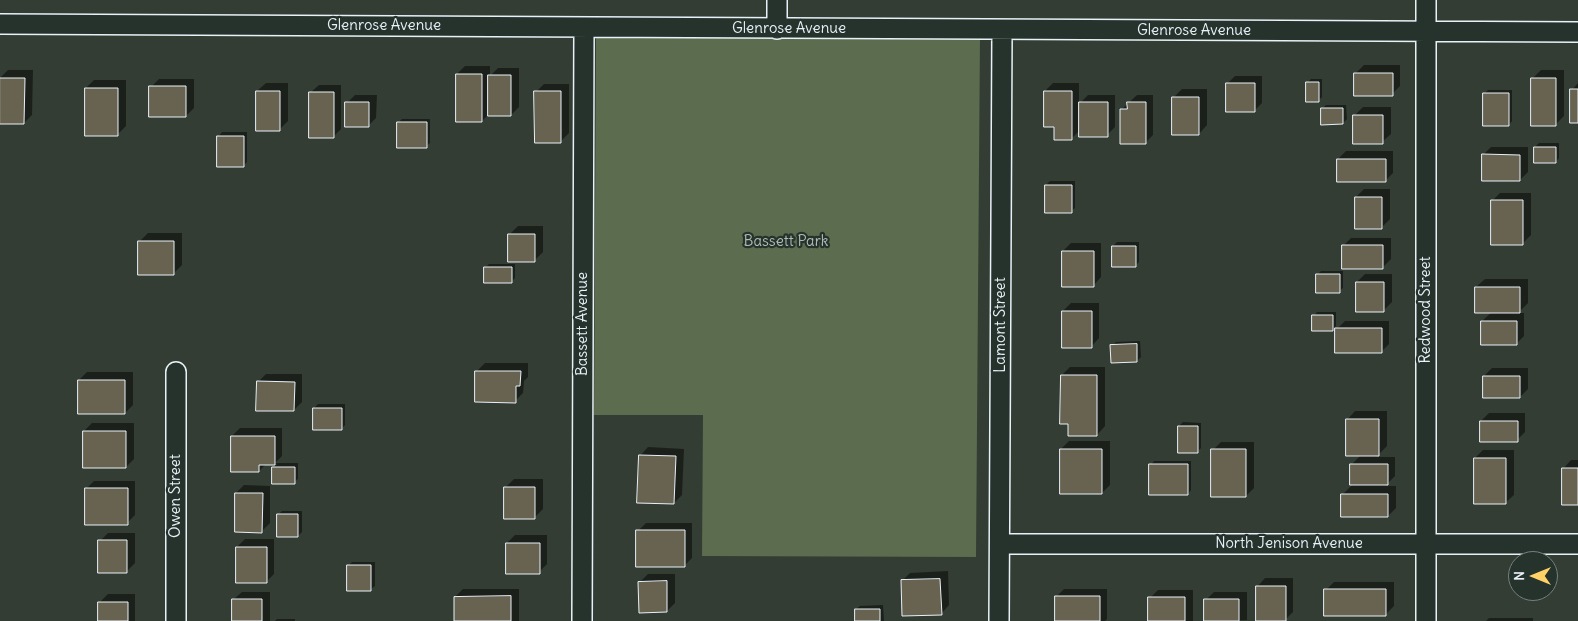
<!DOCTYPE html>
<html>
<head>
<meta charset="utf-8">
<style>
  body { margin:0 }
  #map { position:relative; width:1578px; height:621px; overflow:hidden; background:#333d34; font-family:Delius,sans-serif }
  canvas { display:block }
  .north { position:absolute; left:1508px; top:551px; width:50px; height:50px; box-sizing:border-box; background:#26332d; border:1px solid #747f7e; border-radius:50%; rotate:270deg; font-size:14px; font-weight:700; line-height:20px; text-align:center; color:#e8f1f8 }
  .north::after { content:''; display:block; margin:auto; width:18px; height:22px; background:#ffd166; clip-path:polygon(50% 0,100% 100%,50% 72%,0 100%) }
</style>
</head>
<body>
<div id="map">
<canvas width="1578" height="621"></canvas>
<div class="north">N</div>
</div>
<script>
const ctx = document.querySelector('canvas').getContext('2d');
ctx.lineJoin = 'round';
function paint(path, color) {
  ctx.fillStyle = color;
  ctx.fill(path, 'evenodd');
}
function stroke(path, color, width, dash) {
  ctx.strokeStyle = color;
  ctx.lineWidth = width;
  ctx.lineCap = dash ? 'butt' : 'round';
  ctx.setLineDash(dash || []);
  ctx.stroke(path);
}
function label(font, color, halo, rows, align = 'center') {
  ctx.font = font + ' Delius,sans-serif';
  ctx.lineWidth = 4.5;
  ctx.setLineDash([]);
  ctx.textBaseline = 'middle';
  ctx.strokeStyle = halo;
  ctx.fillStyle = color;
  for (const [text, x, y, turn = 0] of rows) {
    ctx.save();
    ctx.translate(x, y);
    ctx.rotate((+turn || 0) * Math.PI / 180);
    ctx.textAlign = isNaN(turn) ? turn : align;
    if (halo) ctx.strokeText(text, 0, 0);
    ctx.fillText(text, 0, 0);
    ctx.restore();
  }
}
const green = new Path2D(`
  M596,36L980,38L976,557L702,556L703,415H594Z`);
const shadow = new Path2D(`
  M1364,65H1400V86L1392,94L1356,73Z
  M465,66H490V76L498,68H519V107L511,115L490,113L482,121L457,74Z
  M8,70H33L32,115L24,123H0V78Z
  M1541,70H1564V116L1556,124L1533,78Z
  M1235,76H1262V103L1254,111L1227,84Z
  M159,79H194V108L186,116L151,87Z
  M1311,79H1322V97L1318,101L1307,83Z
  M94,80H126V126L118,134L86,88Z
  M266,83H288V121L280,129L257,91Z
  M1053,83H1079V104L1088,95H1115V127L1107,135L1080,130L1071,139L1055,126L1045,91Z
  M1578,83V121L1572,90Z
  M544,84H569V133L561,141L536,92Z
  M319,85H341V129L333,137L310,93Z
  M1182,89H1207V125L1199,134L1174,97Z
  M1488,90H1512V121L1509,125L1484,94Z
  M355,95H377L376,118L368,126L347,103Z
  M1137,95H1153V135L1145,143L1121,110Z
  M1326,105H1346L1347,119L1343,123L1322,109Z
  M1363,107H1391V134L1382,142L1355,115Z
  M402,119H430V143L426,146L398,123Z
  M222,132H247V162L243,166L219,136Z
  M1539,143H1559V158L1556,162L1535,147Z
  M1491,147H1528V172L1520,180L1483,155Z
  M1346,151H1393V173L1385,181L1338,159Z
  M1050,181H1075V208L1071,211L1046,185Z
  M1364,189H1390V219L1382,227L1356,197Z
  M1500,193H1531V235L1523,243L1492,201Z
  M518,226H543V252L535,260L510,234Z
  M148,233H182V265L174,273L140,241Z
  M1351,238H1391V259L1383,267L1343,246Z
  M1117,242H1139V262L1135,266L1113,246Z
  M1071,243H1101V277L1093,286L1063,251Z
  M489,264H515V278L511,282L486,267Z
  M1321,271H1343V288L1339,291L1317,275Z
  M1365,274H1392V302L1384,310L1357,282Z
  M1485,279H1528V303L1518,313H1524V336L1516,344L1482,321L1492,312L1476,287Z
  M1071,303H1099V338L1091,347L1063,311Z
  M1317,312H1336V326L1333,330L1314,316Z
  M1345,321H1389V344L1381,352L1337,329Z
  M1140,341L1141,357L1137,361L1112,346L1116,342Z
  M485,363H528V377L524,381L523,393L515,401L477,371Z
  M1070,367H1105V426L1097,435L1069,423L1062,375Z
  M1492,368H1528V389L1520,397L1484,376Z
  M87,372H133V405L125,413L79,380Z
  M266,374H302V402L294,410L258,382Z
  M318,404H345V425L341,429L314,408Z
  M1355,411H1387V446L1376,457H1395V476L1385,486H1396V508L1388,516L1343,494L1353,484L1351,465L1362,454L1347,420Z
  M1489,413H1525V432L1517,440L1481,421Z
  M1183,422L1201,423V448L1197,452L1179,426Z
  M92,423H134V459L126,467L84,431Z
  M240,428H282V456L275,463H298V479L294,482L274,467L277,464H266L259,471L232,436Z
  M1069,441H1110V485L1102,493L1061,449Z
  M1221,442H1254V488L1246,496L1213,450Z
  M648,447L684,449L682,495L674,503L640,456Z
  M1483,450H1514V495L1505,503L1475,458Z
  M1571,460H1578V504L1563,469Z
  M1154,461H1191V490L1188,494L1151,465Z
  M514,479H543V509L535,517L506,487Z
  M94,481H135V515L127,523L86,489Z
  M244,485L270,486V523L262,531L236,493Z
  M282,511H302V532L298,536L278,515Z
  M646,523H692V558L684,566L638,531Z
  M108,533H135V563L126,572L100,541Z
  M515,535H547V564L539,572L507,543Z
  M245,539H274V574L266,582L237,547Z
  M352,562H375V586L371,589L348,566Z
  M948,571L949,605L941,614L902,581L910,573Z
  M648,574H675V603L667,611L640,582Z
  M1265,578H1293V612L1285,620L1257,587Z
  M1334,582H1394V606L1386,614L1326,590Z
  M463,589H519V621H455V597Z
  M1064,589H1107V619L1105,621H1056V597Z
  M1158,590H1193V621H1150V598Z
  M242,592H270V621H233V600Z
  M1214,592H1247V620L1206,621V600Z
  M108,594H135V621H100V602Z
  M883,605L884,621H856V609L860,606Z
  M1489,618H1533V621H1486Z
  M277,619H295V621H275Z`);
const building = new Path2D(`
  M1354,73H1393V96H1354Z
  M456,74H482V122H456Z
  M488,75H511V116H488Z
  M0,78H25L24,124H0Z
  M1531,78H1556V126H1531Z
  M1306,82H1319V102H1306Z
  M1226,83H1255V112H1226Z
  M149,86H186V117H149Z
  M85,88H118V136H85Z
  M1570,89H1578V123H1570Z
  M256,91H280V131H256Z
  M534,91H561V143H535Z
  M1044,91H1072V140H1054V127H1044Z
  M309,92H334V138H309Z
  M1483,93H1509V126H1483Z
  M1172,97H1199V135H1172Z
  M345,102H369V127H345Z
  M1079,102H1108V137H1079Z
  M1127,102H1146V144H1120V109H1127Z
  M1321,108H1343V124L1321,125Z
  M1353,115H1383V144H1353Z
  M397,122H427V148H397Z
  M217,136H244V167H217Z
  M1534,147H1556V163H1534Z
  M1482,154L1520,155V181H1482Z
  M1337,159H1386V182H1337Z
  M1045,185H1072V213H1045Z
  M1355,197H1382V229H1355Z
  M1491,200H1523V245H1491Z
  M508,234H535V262H508Z
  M138,241H174V275H138Z
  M1342,245H1383V269H1342Z
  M1112,246H1136V267H1112Z
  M1062,251H1094V287H1062Z
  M484,267H512V283H484Z
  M1316,274H1340V293H1316Z
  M1356,282H1384V312H1356Z
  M1475,287H1520V313H1475Z
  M1062,311H1092V348H1062Z
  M1312,315H1333V331H1312Z
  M1481,321H1517V345H1481Z
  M1335,328H1382V353H1335Z
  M1137,344V362L1111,363L1110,345Z
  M475,371H521L520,386H516V403L475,402Z
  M1061,375H1097V436H1068V424H1060Z
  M1483,376H1520V398H1483Z
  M78,380H125V414H78Z
  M257,381L295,382L294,411H256Z
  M313,408H342V430H313Z
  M1346,419H1379V456H1346Z
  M1480,421H1518V442H1480Z
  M1178,426H1198V453H1178Z
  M83,431H126V468H83Z
  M231,436H275V465H259V472H231Z
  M1060,449H1102V494H1060Z
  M1211,449H1246V497H1211Z
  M639,455L676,456L674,504L637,503Z
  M1474,458H1506V504H1474Z
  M1149,464H1188V495H1149Z
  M1350,464H1388V485H1350Z
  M272,467H295V484H272Z
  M1562,468H1578V505H1562Z
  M504,487H535V519H504Z
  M85,488H128V525H85Z
  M235,493H263L262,533L235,532Z
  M1341,494H1388V517H1341Z
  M277,514H298V537H277Z
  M636,530H685V567H636Z
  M98,540H127V573H98Z
  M506,543H540V574H506Z
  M236,547H267V583H236Z
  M347,565H371V591H347Z
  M940,579L942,615L902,616L901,580Z
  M667,581V612L639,613L638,582Z
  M1256,586H1286V621H1256Z
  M1324,589H1386V616H1324Z
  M511,596V621H454V597Z
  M1055,596H1100V621H1055Z
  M1148,597H1185V621H1148Z
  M232,599H262V621H232Z
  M1204,599H1239V621H1204Z
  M98,602H128V621H98Z
  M855,609H880V621H855Z`);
const street = new Path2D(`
  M0,24L1578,32
  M777,29V0
  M1000,544H1578
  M176,621V372
  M582,621L584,27
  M999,621L1002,30
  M1426,621V0`);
const streetNames = [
  ["Glenrose Avenue",384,26],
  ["Glenrose Avenue",789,29],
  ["Glenrose Avenue",1194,31],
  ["Redwood Street",1426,310,-90],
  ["Bassett Avenue",583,324,-90],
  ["Lamont Street",1001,325,-90],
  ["Owen Street",176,496,-90],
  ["North Jenison Avenue",1289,544]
];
const parkNames = [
  ["Bassett Park",786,242]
];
paint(green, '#5c6c4e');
paint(shadow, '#0007');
paint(building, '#686351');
stroke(building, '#e8f1f8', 1);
stroke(street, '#e8f1f8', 22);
stroke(street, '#26332d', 19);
label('15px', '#e8f1f8', '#26332d', streetNames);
label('15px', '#b0bcb4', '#26332d', parkNames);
</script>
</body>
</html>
